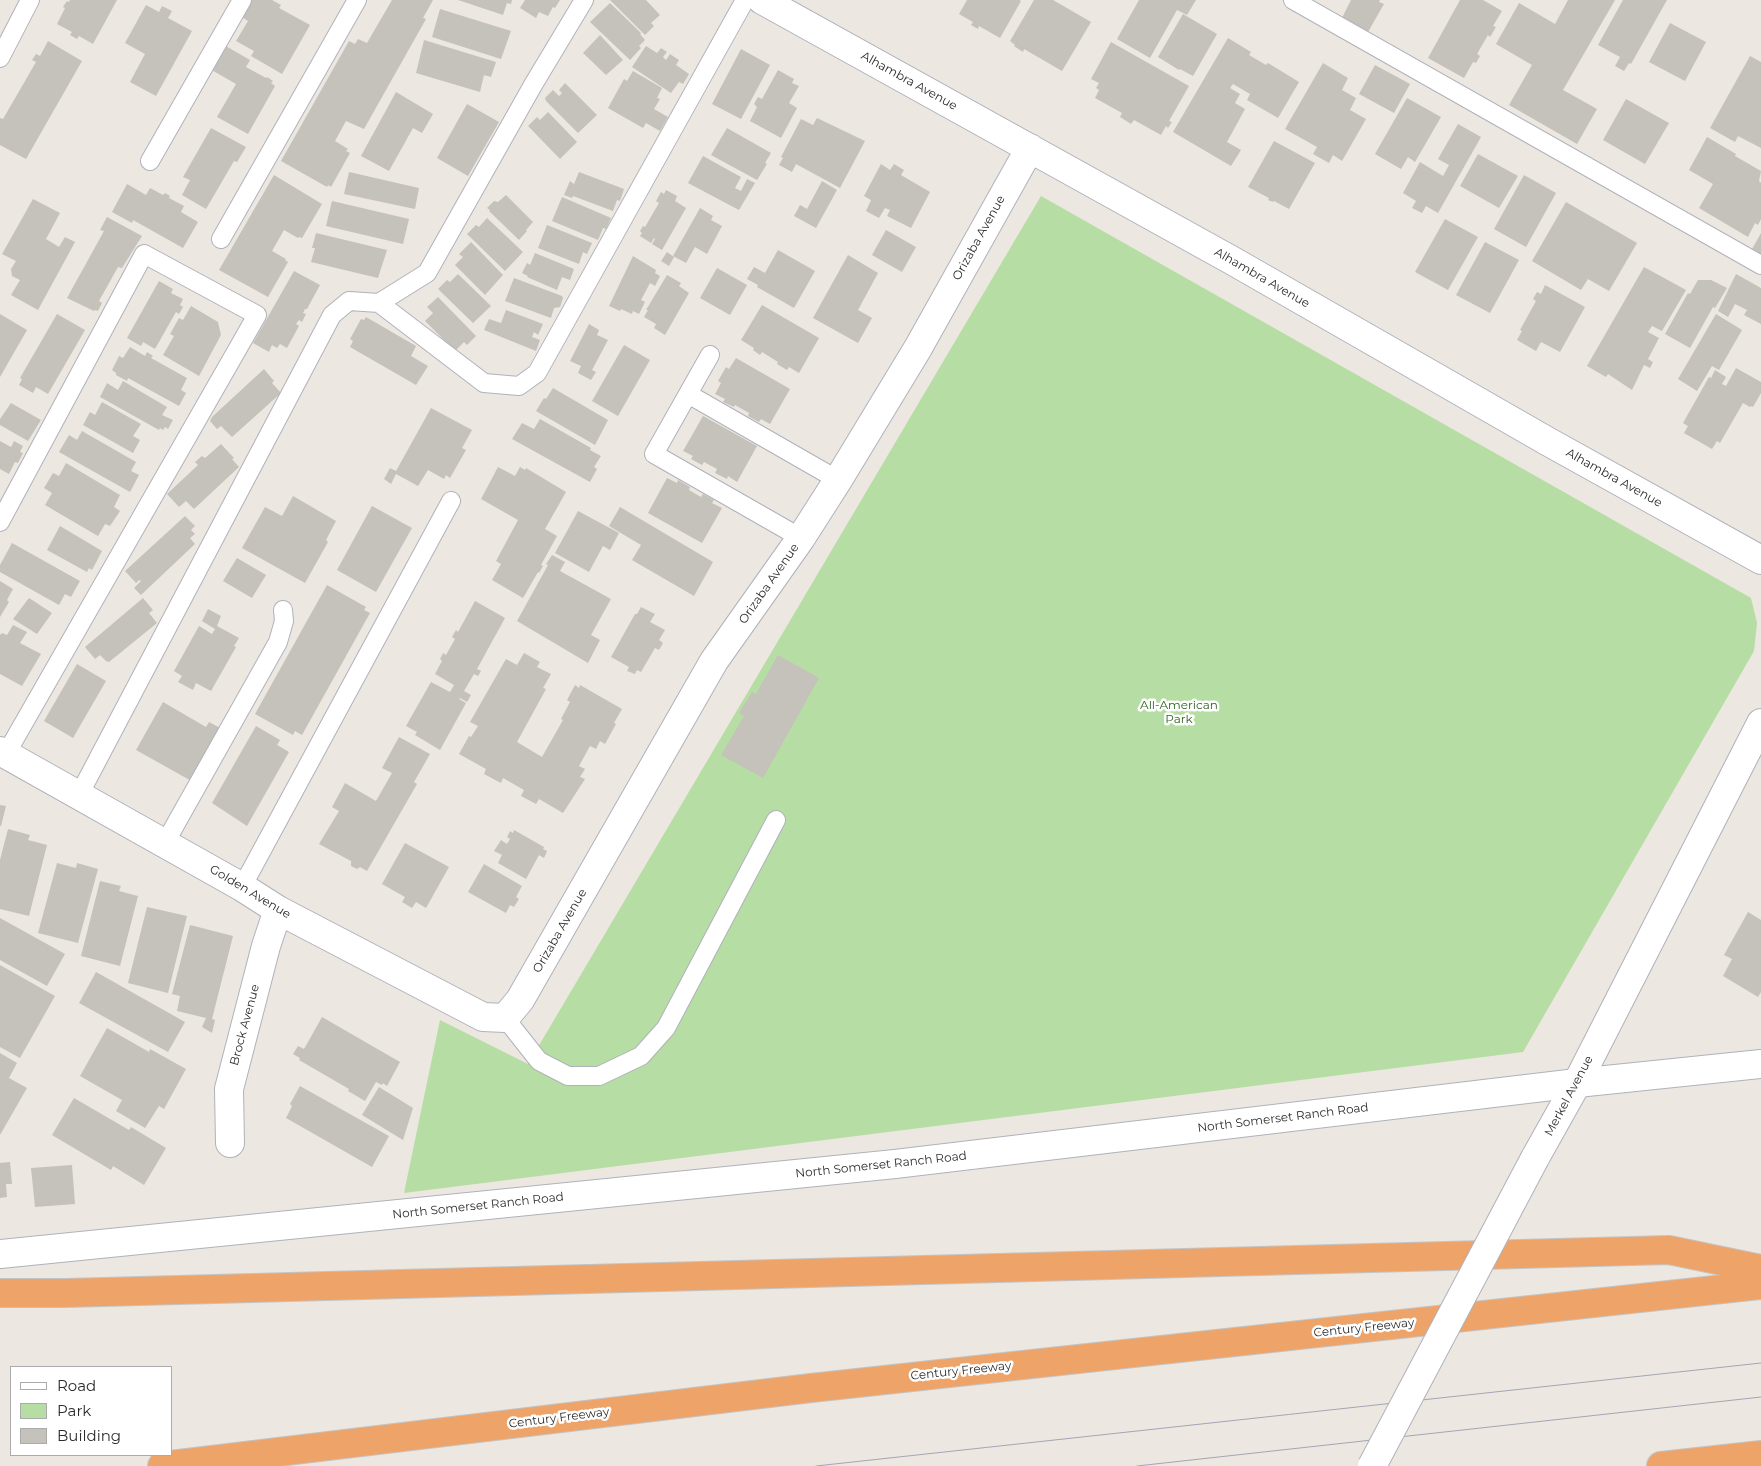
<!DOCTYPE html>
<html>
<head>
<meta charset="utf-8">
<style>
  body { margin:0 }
  #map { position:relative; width:1761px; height:1466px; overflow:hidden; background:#ece7e0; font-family:Montserrat,sans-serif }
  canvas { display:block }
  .legend { position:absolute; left:10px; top:1366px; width:162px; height:90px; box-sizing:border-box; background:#fff; border:1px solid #ababab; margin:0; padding:6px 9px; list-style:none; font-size:15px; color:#2c2c2c }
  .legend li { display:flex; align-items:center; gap:10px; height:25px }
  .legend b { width:25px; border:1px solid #ababab }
</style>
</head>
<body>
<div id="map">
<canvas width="1761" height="1466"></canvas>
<ul class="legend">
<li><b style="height:6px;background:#fff"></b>Road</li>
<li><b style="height:14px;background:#b6dda3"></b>Park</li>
<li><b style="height:14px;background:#c5c1bb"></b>Building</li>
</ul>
</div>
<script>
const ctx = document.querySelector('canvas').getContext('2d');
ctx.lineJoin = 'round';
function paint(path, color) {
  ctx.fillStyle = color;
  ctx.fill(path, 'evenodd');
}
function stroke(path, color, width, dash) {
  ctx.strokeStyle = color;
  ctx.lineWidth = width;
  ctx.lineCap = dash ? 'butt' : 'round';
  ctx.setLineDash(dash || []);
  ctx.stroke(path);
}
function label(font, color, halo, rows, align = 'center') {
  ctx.font = font + ' Montserrat,sans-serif';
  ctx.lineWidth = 5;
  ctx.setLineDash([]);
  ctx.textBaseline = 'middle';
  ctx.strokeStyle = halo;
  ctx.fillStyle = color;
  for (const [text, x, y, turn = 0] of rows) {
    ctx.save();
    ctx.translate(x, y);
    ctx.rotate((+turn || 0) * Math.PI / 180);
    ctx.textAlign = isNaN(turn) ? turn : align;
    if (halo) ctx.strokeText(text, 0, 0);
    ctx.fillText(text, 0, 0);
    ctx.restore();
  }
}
const green = new Path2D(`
  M1041,196L1751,598L1757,623L1754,651L1523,1052L404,1193L440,1020L528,1064Z`);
const building = new Path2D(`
  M70,0H117L93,44L79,36L77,39L70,35L72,32L57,24L65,8L63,7L67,1L69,2Z
  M250,0H272L281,5L279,8L310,25L282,74L251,56L254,51L236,41L248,21L240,16Z
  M392,0H433L423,18L426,19L364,129L346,121L335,141L348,149L346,151L350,153L331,187L328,185L327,187L281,161L349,41L355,44L358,39L367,43Z
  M458,0H512L511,4L507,3L503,15Z
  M525,0H560L555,8L553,7L548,16L539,12L536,18L520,8Z
  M610,0H646L660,15L651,23L654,26L645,35Z
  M967,0H1019L1021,1L1000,38L979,26L978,29L971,25L973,22L959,14Z
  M1034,0H1053L1091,22L1062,71L1024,49L1023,52L1014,46L1015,45L1010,41Z
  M1139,0H1196L1187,15L1177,10L1150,58L1117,39Z
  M1351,0H1380L1379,2L1384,4L1368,32L1342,18Z
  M1460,0H1483L1502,11L1493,26L1496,27L1490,37L1488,35L1477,54L1480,56L1476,63L1473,62L1464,78L1428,58Z
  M1568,0H1615L1563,90L1597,109L1577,144L1509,105L1532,65L1496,44L1519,3L1555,24Z
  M1623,0H1667L1631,64L1629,63L1624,71L1615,66L1620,57L1598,45Z
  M610,3L641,33L640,34L645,40L639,46L641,48L630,60L590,22Z
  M146,5L159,12L162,6L172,11L168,18L192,31L156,96L130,82L145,54L125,43Z
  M440,9L511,31L501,59L432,37Z
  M1183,14L1217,34L1193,76L1180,69L1179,70L1158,57Z
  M1670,23L1706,42L1685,81L1649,62Z
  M600,35L623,60L606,75L583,53Z
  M1228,38L1251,52L1249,55L1266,65L1268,63L1299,82L1278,118L1247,100L1250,94L1233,84L1230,88L1240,94L1235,103L1245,109L1227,142L1241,150L1231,166L1173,132Z
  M424,40L496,62L491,77L484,75L480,92L416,73Z
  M48,41L82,61L26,159L0,145V118L3,119L36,62L32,60L36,54L40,56Z
  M1111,42L1189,86L1169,121L1172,122L1168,128L1166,126L1161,135L1134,120L1131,124L1120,117L1122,113L1095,98L1099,90L1096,88L1099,83L1091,79Z
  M224,45L250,60L246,67L266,78L267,77L273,81L271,83L275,86L248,134L217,117L236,84L210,69Z
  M646,46L657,53L661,48L667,52L663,57L666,60L670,54L679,60L676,65L689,74L683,84L679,82L671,93L632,67Z
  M741,49L770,65L741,119L712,104Z
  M1750,56L1761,62V148L1738,136L1735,142L1710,128Z
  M1323,63L1348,78L1342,90L1356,98L1350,110L1366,119L1342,161L1333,155L1329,163L1313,154L1317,147L1285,129Z
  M1375,65L1410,84L1394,113L1359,94Z
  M778,70L794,79L792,83L799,86L789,103L797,108L781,138L750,121L757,107L754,104L758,97L762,99Z
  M633,71L662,88L657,98L660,99L654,109L668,117L660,131L646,123L643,128L608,108L624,79L627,81Z
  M565,83L597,115L578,133L546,101L545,98L553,90L559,96L562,93L559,90Z
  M396,92L433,114L422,133L413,128L389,171L361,156Z
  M1407,98L1441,117L1415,162L1408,157L1401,169L1375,154Z
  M1626,99L1669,123L1645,164L1603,140Z
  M467,104L499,122L468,176L437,158Z
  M548,112L577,142L560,159L528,126L537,117L540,120Z
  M817,118L865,141L840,188L796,164L792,172L779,165L783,158L781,157L801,119L813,125Z
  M1458,124L1481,137L1438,213L1426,206L1422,213L1412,208L1416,201L1403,193L1420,162L1443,176L1449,165L1438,159Z
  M211,128L246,147L237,162L234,161L206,209L182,195L190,180L183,177Z
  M727,128L771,153L765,163L767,164L757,180L711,155Z
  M1707,137L1736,154L1735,156L1761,171L1759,181L1761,183V219L1758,225L1755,223L1748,237L1699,208L1713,184L1689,170Z
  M1274,141L1315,163L1289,209L1274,201L1273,202L1268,200L1269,198L1248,187Z
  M1478,154L1518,176L1499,208L1460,186Z
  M703,156L741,177L735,188L741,191L747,179L755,183L739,210L688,183Z
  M881,164L890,170L894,164L904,170L901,175L930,192L911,228L887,216L890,210L885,208L879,218L866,211L871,200L864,196Z
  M349,172L419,188L415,209L344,194Z
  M579,172L624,189L620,201L617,200L613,211L573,196L572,198L564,195L570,181L574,184Z
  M274,175L322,204L302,238L299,237L298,238L284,230L272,251L286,259L285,260L288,262L268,297L219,270Z
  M1524,175L1556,193L1526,247L1494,229Z
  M822,181L837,190L816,228L794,216L800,205L807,209Z
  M127,184L146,195L150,188L163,195L165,193L170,196L169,198L184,206L181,212L198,222L183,248L133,220L132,223L112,212Z
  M666,190L677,196L675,201L686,208L662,250L652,244L655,239L654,238L651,243L640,236L642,233L640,231L643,226L645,227L659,203L656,201L661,192L664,194Z
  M506,195L533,222L526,230L527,231L519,240L489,211L490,210L487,208L494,201L498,202Z
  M562,197L611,218L606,229L603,228L598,240L552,221Z
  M33,199L60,213L46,239L59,247L65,237L75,242L38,310L11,295L20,280L12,276L11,269L16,261L2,254Z
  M332,201L409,219L403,244L326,226Z
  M1566,202L1637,243L1609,291L1588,279L1581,290L1532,261Z
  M700,208L713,216L711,220L722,226L707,254L695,247L686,263L673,256Z
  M107,217L142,236L122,268L118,267L99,301L102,303L98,311L95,310L94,311L67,298L104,231L100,230Z
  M487,218L523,252L505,271L467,234L476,225L479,227Z
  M1445,219L1478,237L1448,290L1415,272Z
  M547,225L592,243L587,254L583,252L579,264L538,248Z
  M886,230L916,247L902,272L872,255Z
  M316,233L387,250L378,278L311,262L315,248H312Z
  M1761,233V254L1752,249Z
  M471,242L503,275L485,295L455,265L463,257L459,254Z
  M1485,242L1519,260L1490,313L1456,295Z
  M778,250L815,271L794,308L757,287L758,285L747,279L754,267L765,273Z
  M667,252L674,257L669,266L661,261Z
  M535,253L574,269L570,280L562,277L557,290L527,277L528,276L522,273L527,263L530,265Z
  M848,255L878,273L858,310L872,318L858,343L813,318Z
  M633,256L656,270L655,273L660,276L655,286L650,283L641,300L645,302L639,314L633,311L632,314L621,309L620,311L609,306Z
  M1644,267L1686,290L1662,331L1652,326L1648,332L1659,338L1648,359L1653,362L1650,368L1644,365L1632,390L1608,374L1606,377L1587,366Z
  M717,268L747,285L730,315L700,298Z
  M294,271L320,285L307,309H305L303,313L306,314L302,322L299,320L296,324L299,326L287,348L280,344L277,348L272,345L269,352L253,343Z
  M458,274L491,306L473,323L438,289L447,280L450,282Z
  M1736,274L1761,288V324L1744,315L1747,310L1735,304L1728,317L1718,311Z
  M667,275L681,283L679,286L689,293L665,335L654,328L656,324L644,317L648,310H646Z
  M514,278L562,296L563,298L560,307L554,308L551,318L505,301Z
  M1698,280H1711L1727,288L1715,308L1713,307L1690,348L1665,334L1688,293L1690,294Z
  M159,281L173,289L171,293L183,299L180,305L183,307L179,314L176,312L155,349L143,342L141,346L127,338Z
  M1545,285L1585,307L1560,352L1541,342L1536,351L1517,340L1522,331L1520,330L1536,301L1533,299L1537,292L1541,294Z
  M438,297L476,336L467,345L464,342L455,351L425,321L433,313L427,307Z
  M762,305L819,338L799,373L789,367L787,370L777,364L778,362L762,352L760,355L753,350L754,348L741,340Z
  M191,306L218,322L221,335L199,376L163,355L174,336L170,334L179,318L183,320Z
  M506,310L543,324L538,335L534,332L532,337L540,340L536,351L484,330L489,319L501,323Z
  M0,314L27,330L0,377Z
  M57,314L85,330L48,394L36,387L33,393L19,385L22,379L20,378Z
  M1716,314L1742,330L1719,370L1712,366L1697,391L1678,379Z
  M366,317L416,346L411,356L428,366L416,385L350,347L353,341L350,339L361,319L364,320Z
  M589,324L599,330L597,335L608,340L592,370L596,372L591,380L578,373L581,366L570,361Z
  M624,345L650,360L618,416L592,401Z
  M130,347L145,356L147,352L153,356L151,358L187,378L181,390L186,393L179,406L128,378L127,381L116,375V373L112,370L119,356L123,358Z
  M736,358L790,389L770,424L761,419L759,422L748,416L749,413L735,405L734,407L723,402L725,399L715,394L721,383L718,381L726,367L729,369Z
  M1736,368L1761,382V393L1753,407L1751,406L1750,407L1743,403L1720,443L1717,441L1712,449L1684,433L1688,426L1683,423L1709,377L1711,378L1715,370L1726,377L1722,384L1726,386Z
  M264,369L274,381L272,383L281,393L232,437L221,426L217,429L210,421L212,417Z
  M123,381L167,407L162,415L173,420L168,429L165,427L163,430L160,428L159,430L100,397L107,383L118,390Z
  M553,388L608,420L595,445L536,411L544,398L546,399Z
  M102,402L141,424L133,436L140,440L133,453L83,425L90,412L95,415Z
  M11,403L41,420L28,441L0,425V419Z
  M431,408L472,430L462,448L466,450L450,478L446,475L444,479L428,470L418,486L396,474L391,484L384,479L390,468L396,471Z
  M703,416L757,446L737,482L728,476L727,479L715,473L717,469L704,462L702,465L691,459L693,456L683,451Z
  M540,419L591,448L590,450L601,456L594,467L597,469L590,482L512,439L522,423L534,429Z
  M82,431L136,462L131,471L139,475L130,492L59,452L69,435L77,440Z
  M0,441L11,447L14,441L23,446L20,452L23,453L18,463L15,462L9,474L0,469Z
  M221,444L234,458L232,459L239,467L194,509L186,501L179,507L167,494L198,465L195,462L202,456L205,458Z
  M66,463L120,495L114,507L120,511L110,526L105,524L98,536L45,505L52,493L44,488L53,473L59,476Z
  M498,467L515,476L520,467L525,470L526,468L566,492L545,529L557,536L541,565L543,566L539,573L538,572L523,598L492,580L501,564L496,561L518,520L481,499Z
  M667,478L677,483L678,480L690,487L689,490L701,497L703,494L714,500L712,503L722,508L702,543L648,513Z
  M293,496L336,521L326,540L328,542L305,583L242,548L265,507L282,516Z
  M372,506L412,528L376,592L337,570Z
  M620,507L713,562L694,596L632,560L641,545L609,526Z
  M578,511L619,533L610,550L603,546L589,572L555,553Z
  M185,516L195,526L191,530L195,534L190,538L195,544L141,595L134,588L141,581L139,580L136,583L125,571Z
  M60,526L102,551L92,570L89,568L87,572L47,550Z
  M12,543L80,581L71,597L65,594L59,605L0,572V565Z
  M552,555L565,562L560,571L611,599L591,635L600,640L588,663L517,621L548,565L546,564Z
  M237,558L266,575L252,598L223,581Z
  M0,581L13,589L7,600L9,602L0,617Z
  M327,585L366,607L364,610L370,613L302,735L295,731L293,735L255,714Z
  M29,598L52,613L37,634L13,619Z
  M143,598L153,610L149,613L157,623L109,662L106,661L100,655L95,659L85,647Z
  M475,601L505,618L477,669L481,671L478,676L474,674L464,691L471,695L467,702L460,698L459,699L466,703L440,750L415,735L417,732L406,726L431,682L450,692L454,685L435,674L442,661L440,659L443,653L446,655L455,639L452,637L456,630L458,632Z
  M641,607L655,614L650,622L665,630L659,640L663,643L659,650L655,648L641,672L637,670L635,674L627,671L629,667L611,657L635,614H637Z
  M208,609L221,616L217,626L239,638L234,646L236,647L211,691L196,683L193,690L178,682L182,676L174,671L199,626L212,634L215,629L202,621Z
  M13,625L27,632L20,643L41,654L22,686L0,674V635L2,633L7,635Z
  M524,653L540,662L537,667L551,674L543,688L546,689L517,742L542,757L563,720L561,719L570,702L567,700L575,685L579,688L580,685L622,709L614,723L616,724L605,744L600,741L596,749L590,746L579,766L585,769L580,777L585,779L563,813L539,799L536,804L521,796L524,790L503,778L501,783L484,774L486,769L459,754L469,736L471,737L478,726L470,722L506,659L517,665Z
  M778,655L819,678L763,778L721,755L744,716L739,713L752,692L756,694Z
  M77,664L106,681L73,738L44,721Z
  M163,702L206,727L209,722L224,730L195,783L136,750Z
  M256,726L280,740L277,745L289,752L247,826L212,803Z
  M399,737L430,754L414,782L417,784L367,871L360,867L357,869L351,866V861L319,844L339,811L332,807L345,783L376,801L392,773L382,768Z
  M0,805L6,806L1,826H0Z
  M8,829L30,835L28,840L47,845L29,916L0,909V860Z
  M514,830L544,847L543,849L547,851L544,858L539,855L526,879L498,863L502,855L494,851L501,840L507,844L510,839L507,837L510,831L513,833Z
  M405,843L449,867L426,908L416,902L412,908L402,902L405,897L382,884Z
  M57,863L76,868L77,863L98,869L78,943L38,933Z
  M484,864L522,886L516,897L519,899L514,907L510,905L506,913L468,892Z
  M100,881L121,886L119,891L138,896L120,966L81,956Z
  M147,907L187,916L168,993L128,983Z
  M1748,912L1761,920V992L1758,997L1723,976L1732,959L1724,955Z
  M0,918L65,954L47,986L0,960Z
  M190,925L233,936L212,1019L215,1020L212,1033L202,1027L206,1018L177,1011L180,996L172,994Z
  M0,965L55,996L20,1058L0,1047Z
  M96,972L185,1022L168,1052L79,1003Z
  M322,1017L400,1062L387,1086L383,1083L382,1085L376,1082L365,1101L348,1091L349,1089L299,1060L300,1058L293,1054L298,1046L304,1049Z
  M107,1028L149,1052L150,1049L186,1069L164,1109L159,1106L145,1128L116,1111L122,1100L80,1076Z
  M0,1053L17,1063L9,1078L27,1088L0,1135Z
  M300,1086L389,1136L372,1167L286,1118L292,1106L290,1104Z
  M379,1087L413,1108L403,1140L362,1115Z
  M74,1098L129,1130L131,1127L166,1148L144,1185L113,1166L111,1170L52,1135Z
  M10,1162L12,1184H6L7,1197L0,1198V1163Z
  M72,1165L75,1204L35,1207L31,1168Z`);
const service = new Path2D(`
  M1293,0L1761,265
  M0,58L30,0
  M150,161L242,0
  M221,239L357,0
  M379,303L484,383L519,386L537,373L745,0
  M710,355L654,454L801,538
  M688,394L838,480
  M0,522L144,254L257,315L6,754
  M79,795L332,315L349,301L379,303L427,273L533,85L584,0
  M165,843L278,642L284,621L283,610
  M242,887L451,501
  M505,1018L539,1061L568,1076H599L641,1056L666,1028L776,820`);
const minor = new Path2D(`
  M762,0L1233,261L1547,441L1761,560
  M0,751L242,887L278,910L483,1017L505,1018L520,1000L714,661L801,538L838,480L918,348L1030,148
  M230,1143L229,1089L266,946L278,910
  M1535,1158L1577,1083L1761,723`);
const tertiary = new Path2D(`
  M0,1254L895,1164L1577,1083L1761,1064`);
const motorway = new Path2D(`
  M0,1293H66L1669,1250L1761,1269
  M162,1466L811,1388L1761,1285
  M1661,1466L1761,1455`);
const tram = new Path2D(`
  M816,1466L1761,1363
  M1137,1466L1761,1397`);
const minorBridge = new Path2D(`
  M1372,1466L1535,1158`);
const streetNames = [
  ["Alhambra Avenue",909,81,29],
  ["Orizaba Avenue",979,238,-61],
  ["Alhambra Avenue",1262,278,30],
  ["Alhambra Avenue",1614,478,29],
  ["Orizaba Avenue",769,584,-55],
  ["Golden Avenue",250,892,31],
  ["Orizaba Avenue",560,931,-60],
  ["Brock Avenue",245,1025,-75],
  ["Merkel Avenue",1569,1096,-62],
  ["North Somerset Ranch Road",1283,1118,-7],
  ["North Somerset Ranch Road",881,1165,-6],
  ["North Somerset Ranch Road",478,1206,-6],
  ["Century Freeway",1364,1328,-6],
  ["Century Freeway",961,1371,-6],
  ["Century Freeway",559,1418,-7]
];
const parkNames = [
  ["All-American",1179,705],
  ["Park",1179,719]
];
paint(green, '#b6dda3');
paint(building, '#c5c1bb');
stroke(service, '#b0b2bb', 20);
stroke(minor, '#b0b2bb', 30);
stroke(tertiary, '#b0b2bb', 30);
stroke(motorway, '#c4c4c4', 30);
stroke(service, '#fff', 18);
stroke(minor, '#fff', 28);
stroke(tertiary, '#fff', 28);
stroke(motorway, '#eea369', 28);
stroke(tram, '#a3a5b4', 1);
stroke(minorBridge, '#b0b2bb', 30, []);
stroke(minorBridge, '#fff', 28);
label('12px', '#2c2c2c', '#fff', streetNames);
label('12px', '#306223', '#fff', parkNames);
</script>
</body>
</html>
